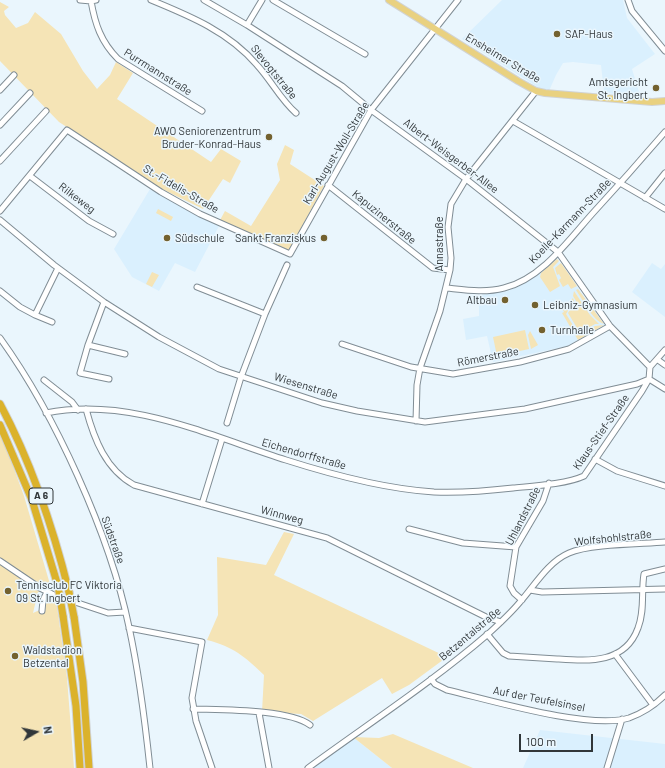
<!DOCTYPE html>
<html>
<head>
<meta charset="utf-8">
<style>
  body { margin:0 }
  #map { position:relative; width:665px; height:768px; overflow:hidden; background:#eaf6fd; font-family:Barlow,sans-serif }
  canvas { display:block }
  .north { position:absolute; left:16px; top:712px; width:40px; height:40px; -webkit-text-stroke:3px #eaf6fd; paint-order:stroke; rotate:81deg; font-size:11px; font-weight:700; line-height:16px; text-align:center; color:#303639 }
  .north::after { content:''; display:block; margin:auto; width:14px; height:18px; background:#303639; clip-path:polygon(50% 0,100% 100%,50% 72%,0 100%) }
  .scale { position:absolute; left:519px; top:734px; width:74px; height:18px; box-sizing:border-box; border:2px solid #303639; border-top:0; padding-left:5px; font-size:12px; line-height:14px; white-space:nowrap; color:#303639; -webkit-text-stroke:3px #eaf6fd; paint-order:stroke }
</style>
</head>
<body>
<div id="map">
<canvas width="665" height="768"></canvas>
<div class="north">N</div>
<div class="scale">100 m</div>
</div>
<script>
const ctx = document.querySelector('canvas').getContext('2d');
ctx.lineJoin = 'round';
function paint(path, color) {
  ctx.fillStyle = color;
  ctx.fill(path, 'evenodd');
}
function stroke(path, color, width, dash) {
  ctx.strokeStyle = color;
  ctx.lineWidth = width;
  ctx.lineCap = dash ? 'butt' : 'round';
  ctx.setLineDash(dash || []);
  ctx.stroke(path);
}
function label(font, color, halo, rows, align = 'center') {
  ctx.font = font + ' Barlow,sans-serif';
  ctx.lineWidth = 3;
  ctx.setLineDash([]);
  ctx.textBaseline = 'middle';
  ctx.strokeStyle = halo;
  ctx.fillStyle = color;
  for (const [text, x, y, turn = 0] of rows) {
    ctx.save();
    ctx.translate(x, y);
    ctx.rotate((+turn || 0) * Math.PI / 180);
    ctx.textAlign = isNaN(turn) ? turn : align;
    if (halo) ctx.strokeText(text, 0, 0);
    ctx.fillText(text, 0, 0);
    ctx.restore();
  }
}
const built = new Path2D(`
  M502,0H623L627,18L655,54L632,69L639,92L629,97L604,92L601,65L573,62L563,63L556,75L549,91L539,88L462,39Z
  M150,189L219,226L195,272L175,263L159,291L132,277L114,249Z
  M557,259L605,325L568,346L493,362L487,336L466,340L463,319L479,316V295L508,291L520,285L551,264L552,265Z
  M652,263L661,269L665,264V317L632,292Z
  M540,730L665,744V768H523Z
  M353,737L392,768H312Z`);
const green = new Path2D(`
  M0,2L9,7L4,11L5,15L16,28L28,23L35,12L61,34L83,71L97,89L110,75L116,62L133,73L117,99L211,162L221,149L241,161L230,183L223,179L203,209L162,189L59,122L0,61Z
  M285,145L294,150L290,164L324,186L289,250L219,222L225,211L251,226L280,180L277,164Z
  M158,209L173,217L171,221L156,213Z
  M557,259L559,261L553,267L560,286L550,292L540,277L541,273Z
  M561,263L577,286L571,289L568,284L563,287L559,280L561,278L559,274L557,275L555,268Z
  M152,272L159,275L152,287L146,284Z
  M578,289L604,324C592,320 583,300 576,290Z
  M574,291L590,315L599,324H595L580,333L568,313L576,301L573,296Z
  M573,298L574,301L566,314L579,335L595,326L604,325L578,340L562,313L564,312L562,308L572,302L571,300Z
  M525,330L529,349L497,356L493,337Z
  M530,331L538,345L531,349L528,335Z
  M0,431L24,496L52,591L38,592L33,613L44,608L46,594L56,600L67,678L74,768H0Z
  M284,532L294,534L274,575L447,657L409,685L392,694L382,678L313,721L301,714L262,712L264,675C244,656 234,647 207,640L218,615L217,557L266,565Z
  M393,734L473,768H392L353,737L379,738Z`);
const minor = new Path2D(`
  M80,0L91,1L96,0
  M151,0C190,16 229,32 257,65C271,80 280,99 296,113
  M204,0L247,25L342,86L371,110L466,179L558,252L610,326L650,367
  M273,0L365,54
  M628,0L632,11L665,51
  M91,1C95,24 101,42 118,59L202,111
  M247,25L262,0
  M0,90L14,75
  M513,121L665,209
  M0,125L30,93
  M0,161L46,111
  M30,176L89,221L113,234
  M328,185L433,268L450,270
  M645,198L665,173
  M0,211L67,130L161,192L200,214L290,254L371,110L458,0
  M0,220L54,265L104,302L159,337L219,369L322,403L357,411L425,422L525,409L637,384L649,379
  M197,287L265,314L241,377L227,423
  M447,288C466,290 485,293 504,288C541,279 568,241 592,214C617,187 641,160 665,132
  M0,291L20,307L35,315
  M104,302L88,345L125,354
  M265,314L287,265
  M52,322L35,315L58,268
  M0,338C55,414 110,535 129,627C139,673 145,721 150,768
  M342,344L411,367L453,374L520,362L569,349L610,326
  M88,345L80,373L109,379
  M658,360L665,365
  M650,367L665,350
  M649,379L665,389
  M44,380L72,402L78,410
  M86,409C94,439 106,470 134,485L327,538L486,617L501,622
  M46,413C128,396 210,436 286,460C333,475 385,489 434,492C461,493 487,491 513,488C533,486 567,484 584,476L642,391L649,379L650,367
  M416,421L417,385L420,368L440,311L450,270L451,258L448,227L451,204L466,179L536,91
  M595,459L617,471L665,486
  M202,504L222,439
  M409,529L463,543L516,547
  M0,561L40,588L54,595L108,613L125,612
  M530,590L542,592L665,589
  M522,600L514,593L510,586L516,547L543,501L549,483
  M42,611L43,600L47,592
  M129,628L202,642L192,698L196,721L212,768
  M487,634L503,653L509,656C525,657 541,658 557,659C589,661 625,664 638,628C645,610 641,592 644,574L665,569
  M615,654L653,705
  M431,679L435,684L447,690C490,700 589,730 629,718C643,713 655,705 665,695
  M193,709C221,710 289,709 310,725
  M259,713L269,768
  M308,768C368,724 431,683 488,634C499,624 510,614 520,602C535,585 548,562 569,553C589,544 641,544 665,542
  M607,768L622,719`);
const major = new Path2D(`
  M389,0L518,81L536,91L545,93L652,102L665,101`);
const highway = new Path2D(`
  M0,404C32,464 53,527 69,592
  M0,425L32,500L58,586
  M63,616L76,706L80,768
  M74,617L83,682L89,768`);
const highwayBridge = new Path2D(`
  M58,586L63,616
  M69,592L74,617`);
const markers = [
  [557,34,4,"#73612f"],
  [656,88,4,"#73612f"],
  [269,137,4,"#73612f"],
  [167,238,4,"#73612f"],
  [324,238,4,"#73612f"],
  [505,300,4,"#73612f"],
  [535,305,4,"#73612f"],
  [542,330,4,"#73612f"],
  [8,591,4,"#73612f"],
  [15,656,4,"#73612f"]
];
const shields = [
  [41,496,24]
];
const shieldNames = [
  ["A 6",41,496]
];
const poiNames = [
  ["SAP-Haus",565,34],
  ["Amtsgericht",648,82,"right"],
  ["St. Ingbert",648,95,"right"],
  ["AWO Seniorenzentrum",261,131,"right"],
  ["Bruder-Konrad-Haus",261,144,"right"],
  ["Südschule",175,238],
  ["Sankt Franziskus",316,238,"right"],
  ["Altbau",497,300,"right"],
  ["Leibniz-Gymnasium",543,305],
  ["Turnhalle",550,330],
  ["Tennisclub FC Viktoria",16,585],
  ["09 St. Ingbert",16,598],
  ["Waldstadion",23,650],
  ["Betzental",23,663]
];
const streetNames = [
  ["Ensheimer Straße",503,58,31],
  ["Purrmannstraße",158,72,32],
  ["Slevogtstraße",274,72,51],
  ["Karl-August-Woll-Straße",336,153,-59],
  ["Albert-Weisgerber-Allee",451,156,37],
  ["St.-Fidelis-Straße",181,189,30],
  ["Rilkeweg",77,198,37],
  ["Kapuzinerstraße",384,217,39],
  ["Koelle-Karmann-Straße",570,221,-46],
  ["Annastraße",439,244,-90],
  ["Römerstraße",488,357,-11],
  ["Wiesenstraße",306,386,17],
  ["Klaus-Stief-Straße",601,432,-55],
  ["Eichendorffstraße",304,454,16],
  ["Winnweg",282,515,15],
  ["Uhlandstraße",523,516,-63],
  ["Wolfshohlstraße",613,538,-6],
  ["Südstraße",113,540,70],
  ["Betzentalstraße",470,634,-40],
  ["Auf der Teufelsinsel",539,699,11]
];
paint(built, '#daf0fe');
paint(green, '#f5e4b6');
stroke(minor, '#808d95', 7);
stroke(major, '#d1d3d3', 8);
stroke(highway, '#d1d3d3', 9);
stroke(minor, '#fff', 5);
stroke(major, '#e9d180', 6);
stroke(highway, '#dbb22b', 7);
stroke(highwayBridge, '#d1d3d3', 9, []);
stroke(highwayBridge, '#dbb22b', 7);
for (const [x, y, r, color] of markers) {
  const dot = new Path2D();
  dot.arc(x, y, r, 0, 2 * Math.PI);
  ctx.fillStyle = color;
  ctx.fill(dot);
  stroke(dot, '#eaf6fd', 1.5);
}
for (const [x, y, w] of shields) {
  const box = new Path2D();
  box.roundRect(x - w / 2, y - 8, w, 16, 3);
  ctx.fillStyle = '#eaf6fd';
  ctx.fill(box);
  stroke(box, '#303639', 1);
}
label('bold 10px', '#303639', null, shieldNames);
label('11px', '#303639', '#eaf6fd', poiNames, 'left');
label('11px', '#303639', '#eaf6fd', streetNames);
</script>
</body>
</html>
